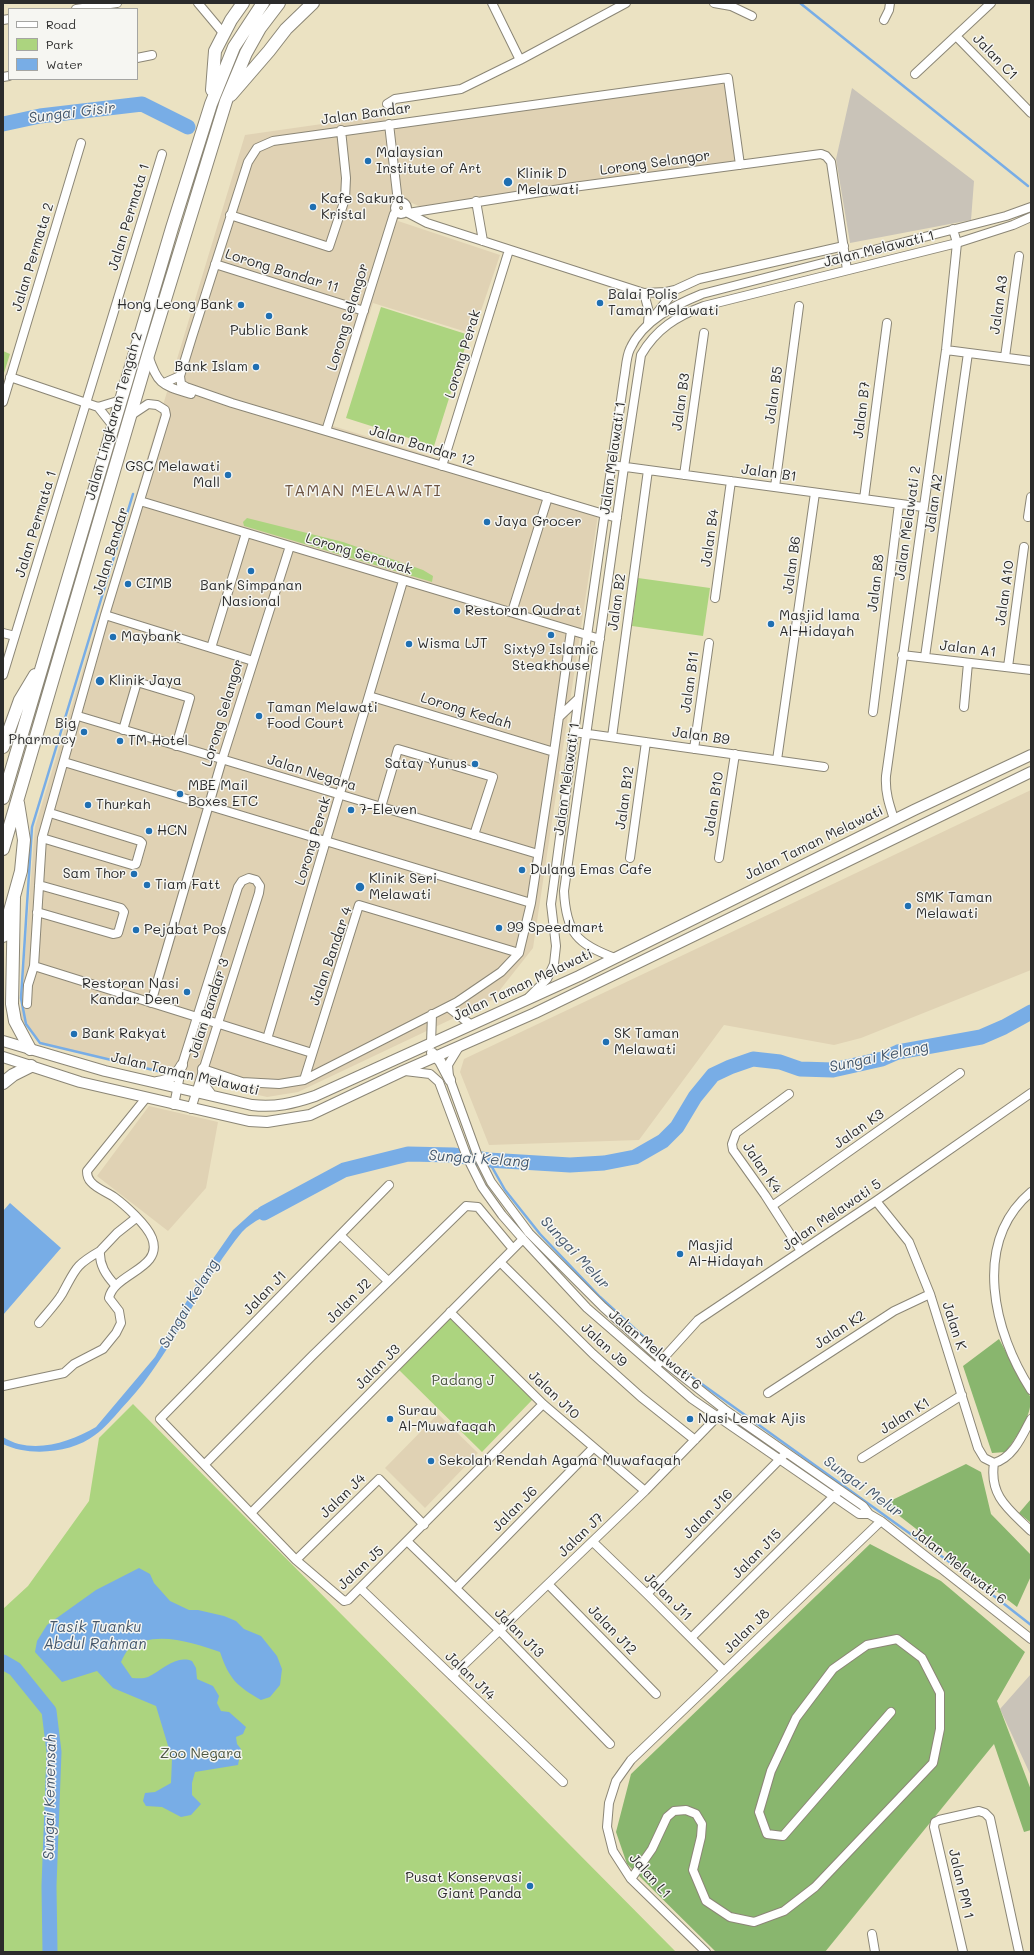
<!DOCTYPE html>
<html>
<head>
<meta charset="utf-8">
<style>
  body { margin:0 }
  #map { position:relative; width:1034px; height:1955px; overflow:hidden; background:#ebe2c2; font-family:Mali,sans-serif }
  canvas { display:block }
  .frame { position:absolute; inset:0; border:4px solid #2b2b2b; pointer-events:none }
  .legend { position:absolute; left:8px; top:8px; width:130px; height:72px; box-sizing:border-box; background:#f6f6f2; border:1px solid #a5a5a2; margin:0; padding:5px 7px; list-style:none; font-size:12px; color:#2b2b2b }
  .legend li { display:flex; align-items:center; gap:8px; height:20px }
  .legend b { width:20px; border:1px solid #a5a5a2 }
</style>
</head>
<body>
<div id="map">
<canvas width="1034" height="1955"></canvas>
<div class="frame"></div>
<ul class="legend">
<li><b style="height:5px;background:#fff"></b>Road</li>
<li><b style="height:11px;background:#acd47f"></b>Park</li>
<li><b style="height:11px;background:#78ade6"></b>Water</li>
</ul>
</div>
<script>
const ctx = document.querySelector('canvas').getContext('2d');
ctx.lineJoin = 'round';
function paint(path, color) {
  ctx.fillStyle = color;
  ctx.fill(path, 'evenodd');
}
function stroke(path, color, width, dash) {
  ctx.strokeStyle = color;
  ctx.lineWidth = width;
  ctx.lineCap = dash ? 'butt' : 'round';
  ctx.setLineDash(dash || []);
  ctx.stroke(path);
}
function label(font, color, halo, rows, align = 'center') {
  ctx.font = font + ' Mali,sans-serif';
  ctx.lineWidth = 3;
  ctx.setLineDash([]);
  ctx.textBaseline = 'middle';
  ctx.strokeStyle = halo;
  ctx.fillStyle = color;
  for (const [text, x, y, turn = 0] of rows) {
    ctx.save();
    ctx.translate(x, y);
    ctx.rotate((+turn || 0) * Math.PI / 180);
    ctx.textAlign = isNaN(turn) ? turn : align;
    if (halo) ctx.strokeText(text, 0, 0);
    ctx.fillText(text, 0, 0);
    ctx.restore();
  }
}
const built = new Path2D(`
  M725,81L736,162L423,208L401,198L392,127Z
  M385,115L398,221L500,255L473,334L373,303L333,426L599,508L533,948L492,1000L298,1092L267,1097L43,1044L20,1018L35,827L245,135Z
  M1031,790V970L861,1038L834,1045L724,1025L639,1140L489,1145L460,1072L464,1059Z
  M149,1106L218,1122L206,1188L168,1231L97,1176Z
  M438,1414L478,1453L425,1508L385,1468Z`);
const industrial = new Path2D(`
  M852,88L974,181L971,220L850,243L836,159Z
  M1031,1674V1776L1000,1709Z`);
const green = new Path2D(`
  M381,307L469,335L434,446L346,418Z
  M3,351L10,354L3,376Z
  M247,518L343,542L423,570L433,576L432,582L244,526L243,522Z
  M638,578L710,588L703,636L632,626Z
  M449,1316L533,1399L482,1452L398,1369Z
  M133,1404L676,1952H3V1609L28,1586L89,1501L99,1438Z`);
const forest = new Path2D(`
  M999,1339L1031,1398C1031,1418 1017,1435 1006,1452L992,1453L963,1366Z
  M966,1464L981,1472L991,1514L1031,1555V1576L1017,1607L884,1504Z
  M1031,1499V1523L1019,1513Z
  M870,1544L941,1581L1025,1652L997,1701L1031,1790V1830L1024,1832L994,1744L825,1952H716L627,1864L616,1832L631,1774Z`);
const water = new Path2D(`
  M279,1201L283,1206C270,1215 253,1220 242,1232C206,1276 183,1329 150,1374C141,1387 131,1398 121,1409C113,1418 105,1428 95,1435C72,1453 29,1457 3,1444V1437C31,1455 69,1443 96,1427L155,1357L201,1276L233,1230L255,1210Z
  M10,1203L61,1248L3,1315V1211Z
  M139,1568L150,1574L154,1583L170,1601L189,1610H198L224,1616L236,1621L244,1629L261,1636L277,1656L282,1669L280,1685L270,1697L261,1700C237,1686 229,1679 220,1652C193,1643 154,1629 129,1649C126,1651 123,1658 121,1662L132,1678C137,1678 143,1679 148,1677C163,1670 175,1655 192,1661L196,1668L197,1679L213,1686L219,1696L217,1703L221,1711L229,1712L246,1727L243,1734L236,1737L237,1744L241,1749L238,1765L195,1772L192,1783V1795L201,1804L191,1815L181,1817L162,1807L146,1806L143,1801L145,1793L155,1792L171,1783L172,1759L156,1706L113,1688L97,1671L62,1682L35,1652L37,1641L47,1625L96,1590Z`);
const stream = new Path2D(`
  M800,3L1028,186
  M133,494L32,827L21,998L26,1024L40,1043L166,1073
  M488,1160L505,1190L540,1234L600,1297L658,1350
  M681,1369L962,1571L1031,1625`);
const river = new Path2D(`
  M3,124L40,116L142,104L188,127
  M264,1213L344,1170L408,1154L453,1155L488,1160L570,1165L604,1163L635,1157L663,1141L677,1127L695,1097L713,1075L730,1067L753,1059L780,1062L800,1069L833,1070L882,1059L898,1052L981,1037L1004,1027L1031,1012
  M3,1662L15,1669L49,1711L54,1752L49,1886L50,1952`);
const minor = new Path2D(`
  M198,3L224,34
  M492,3L520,60
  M714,3L731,6L752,16
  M76,9L117,3
  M3,20L9,19
  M884,20L889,10L890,3
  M956,36L1031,113
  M137,58L152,55
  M915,74L991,3
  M3,77L9,76
  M387,104L395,99L461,89L520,60L626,3
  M389,124L398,202
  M476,201L483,241
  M395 208a6 6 0 1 1 12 0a6 6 0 1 1-12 0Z
  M408,213L573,187L821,154L826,156L831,162L847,270
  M408,213L427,223L644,293L666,292L675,290
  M230,215L329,247L345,199L346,178L341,130
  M215,264L364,311
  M644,293L649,312L648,323
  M652,319L675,290L699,279L844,246
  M946,350L1031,361
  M148,355C158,385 161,385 191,394
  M1005,357L1019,256
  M10,377L98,407
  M164,383L180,376
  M3,402L81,143
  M98,407L121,400
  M98,407L113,426
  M326,431L394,214L397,212
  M611,465L923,507
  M442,466L509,250
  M684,475L704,333
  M775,487L799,306
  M864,499L887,323
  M140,501L600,639
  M1028,517L1031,497
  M617,518L232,403L186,387L181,384L180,376L192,337L248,162L257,148L273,141L728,78L740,165
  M715,598L731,481
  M512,612L548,497
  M105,615L253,661
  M3,633L15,636
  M211,648L246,533
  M902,655L1031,670
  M925,657L968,353
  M1008,667L1024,547
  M3,675L162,154
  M369,696L554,752
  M964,707L968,663
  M873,712L899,504
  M78,716L538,854
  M559,717L578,699
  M123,730L137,682L190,698L176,746
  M574,732L824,767
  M612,737L648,470
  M694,749L709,643
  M777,760L815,493
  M64,762L531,903
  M381,807L398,749L493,777L474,835
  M894,819C889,804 885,792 886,776L946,350L957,243L953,229
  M42,838L132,865L136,864L142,843L140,841L50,813
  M630,858L646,742
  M719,858L735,754
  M37,912L113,934L118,933L124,912L121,908L39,885
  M615,958C577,944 566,933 564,891L624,467L641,355C656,329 677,316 704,306L957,243L1013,225L1031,217
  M34,966L312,1053
  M529,997L547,979L554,964L556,946L551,904L587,636L624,379C626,369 626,357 630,349C643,320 675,305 702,294L1006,216L1031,207
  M151,1003L222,760L290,546
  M27,1004L28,985L34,966L42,838L105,615L166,415L165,410L157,405L148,404L130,416
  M448,1007L470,1024
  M267,1039L403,581
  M431,1044L432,1014
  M459,1047L448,1065L449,1077L477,1154L491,1182L529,1233L603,1307L662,1360L724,1409L863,1506L869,1514L881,1521L1031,1639
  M203,1069L242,1082L279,1084L304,1080L457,1002L501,972L519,953L531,903L554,752L571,631
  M405,1071L430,1074L439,1082L467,1157L482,1187L502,1215L523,1239L587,1308L692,1399L859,1514H869
  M304,1080L359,905L519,953
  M789,1094L736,1133L732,1144L733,1150L765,1195L801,1251
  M174,1105L182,1065L238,887L242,881L249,878L256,880L260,886L259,893L191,1109
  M389,1185L160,1419L296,1560L344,1601L348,1600L543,1404
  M1031,1192C971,1243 994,1333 1031,1390
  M876,1201L909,1242L930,1294L978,1448L984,1458L994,1463
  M772,1206L960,1073
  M340,1235L388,1281
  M500,1262L593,1354L641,1397L695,1440
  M115,1285C106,1275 99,1265 100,1251L117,1233L136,1218
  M450,1312L543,1404L645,1491
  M39,1323C46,1314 56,1304 62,1294C76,1269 74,1266 100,1251
  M659,1363L698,1320L876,1201L1031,1093
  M3,1386L64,1373L74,1364L103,1349L116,1333L121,1323L119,1311L109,1298C114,1273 164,1269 152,1238C147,1225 125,1205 114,1197C107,1192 97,1189 91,1182C88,1179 87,1176 87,1171L146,1098
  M768,1393L894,1311L930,1294
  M862,1458L962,1395
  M994,1463C989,1497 1010,1510 1031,1531
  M994,1463C1013,1458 1022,1436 1031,1419
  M205,1464L312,1356L466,1206L478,1207L513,1249
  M251,1513L523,1239
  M408,1542L500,1631L610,1744
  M593,1542L647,1594L724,1671
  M296,1560L379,1479L424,1525
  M549,1585L656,1694
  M360,1588L563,1782
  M456,1588L593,1448
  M647,1594L783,1456
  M691,1638L838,1492
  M452,1676L645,1491L720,1414
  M631,1879L652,1849L667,1817L674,1811L686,1810L696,1814L702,1824L701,1837L693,1870L706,1901L730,1917L754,1922L784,1911L815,1887L933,1763L940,1729V1693L922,1658L897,1639L867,1645L833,1669L796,1718L771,1771L759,1812L767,1834L783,1836L891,1712
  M872,1934L875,1952
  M706,1952L631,1879L613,1851L607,1827L609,1803L616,1781L631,1760L881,1521
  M963,1952L934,1827L935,1822L939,1820L979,1811L985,1813L990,1818L1019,1952`);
const major = new Path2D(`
  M3,1041L105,1071L252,1105C275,1108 294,1103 315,1096L579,976L914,810L1031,755
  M432,1053L440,1061L450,1080
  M3,1057L80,1082L249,1121L267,1122L310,1115L403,1071L535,1013L1031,772
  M203,1069L205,1087L211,1095
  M157,1082C170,1080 176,1076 182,1065`);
const highway = new Path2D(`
  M212,90L215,51L231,20L243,3
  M231,95L269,51L286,29L313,3
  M3,747L20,700L35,675
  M3,798L172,228L211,104L234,47L263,3
  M3,849L148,355L226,101L246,53L260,28L279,3
  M14,898L12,1004L15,1021L30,1049
  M3,936L21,871L24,840L18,803
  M3,1083L13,1075L31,1066`);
const markers = [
  [368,161,4,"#1f6fb2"],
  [508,182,5,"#1f6fb2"],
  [313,207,4,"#1f6fb2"],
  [600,303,4,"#1f6fb2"],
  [241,305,4,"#1f6fb2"],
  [269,316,4,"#1f6fb2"],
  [256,367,4,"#1f6fb2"],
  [228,475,4,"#1f6fb2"],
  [487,522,4,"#1f6fb2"],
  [251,571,4,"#1f6fb2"],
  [128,584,4,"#1f6fb2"],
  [457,611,4,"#1f6fb2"],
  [771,624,4,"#1f6fb2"],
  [551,635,4,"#1f6fb2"],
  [113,637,4,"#1f6fb2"],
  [409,644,4,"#1f6fb2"],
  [100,681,5,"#1f6fb2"],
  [259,716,4,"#1f6fb2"],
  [84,732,4,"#1f6fb2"],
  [120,741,4,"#1f6fb2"],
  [475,764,4,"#1f6fb2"],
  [180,794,4,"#1f6fb2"],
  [88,805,4,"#1f6fb2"],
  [351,810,4,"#1f6fb2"],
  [149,831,4,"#1f6fb2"],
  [522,870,4,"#1f6fb2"],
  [134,874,4,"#1f6fb2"],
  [147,885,4,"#1f6fb2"],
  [360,887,5,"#1f6fb2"],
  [908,906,4,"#1f6fb2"],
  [499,928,4,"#1f6fb2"],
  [136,930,4,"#1f6fb2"],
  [187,992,4,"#1f6fb2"],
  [74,1034,4,"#1f6fb2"],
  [606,1042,4,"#1f6fb2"],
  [680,1254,4,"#1f6fb2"],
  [390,1419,4,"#1f6fb2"],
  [690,1419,4,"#1f6fb2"],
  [431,1461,4,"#1f6fb2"],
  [530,1886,4,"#1f6fb2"]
];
const streetNames = [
  ["Jalan C1",995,57,46],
  ["Jalan Bandar",366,114,-8],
  ["Lorong Selangor",655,163,-8],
  ["Jalan Permata 1",129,217,-73],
  ["Jalan Melawati 1",879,249,-14],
  ["Jalan Permata 2",33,257,-73],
  ["Lorong Bandar 11",282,271,17],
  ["Jalan A3",999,305,-82],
  ["Lorong Selangor",348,317,-73],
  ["Lorong Perak",463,354,-73],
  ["Jalan B5",774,395,-82],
  ["Jalan B3",681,402,-82],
  ["Jalan B7",862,410,-83],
  ["Jalan Lingkaran Tengah 2",114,416,-74],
  ["Jalan Bandar 12",422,446,17],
  ["Jalan Melawati 1",613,458,-82],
  ["Jalan B1",769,473,8],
  ["Jalan A2",934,503,-82],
  ["Jalan Melawati 2",908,523,-82],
  ["Jalan Permata 1",36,524,-73],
  ["Jalan B4",710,538,-82],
  ["Jalan Bandar",111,551,-73],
  ["Lorong Serawak",359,554,17],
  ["Jalan B6",792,565,-82],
  ["Jalan B8",876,583,-83],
  ["Jalan A10",1005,593,-82],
  ["Jalan B2",617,602,-82],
  ["Jalan A1",968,649,7],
  ["Jalan B11",690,682,-82],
  ["Lorong Kedah",466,711,17],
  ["Lorong Selangor",223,713,-73],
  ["Jalan B9",701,736,8],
  ["Jalan Negara",312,773,17],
  ["Jalan Melawati 1",567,779,-82],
  ["Jalan B12",625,798,-82],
  ["Jalan B10",714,804,-81],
  ["Lorong Perak",313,841,-73],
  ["Jalan Taman Melawati",814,843,-26],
  ["Jalan Bandar 4",331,956,-71],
  ["Jalan Taman Melawati",523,985,-25],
  ["Jalan Bandar 3",209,1008,-72],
  ["Jalan Taman Melawati",185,1074,13],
  ["Jalan K3",859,1129,-35],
  ["Jalan K4",762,1168,56],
  ["Jalan Melawati 5",832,1215,-34],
  ["Jalan J1",265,1293,-46],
  ["Jalan J2",349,1301,-45],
  ["Jalan K",954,1326,72],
  ["Jalan K2",840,1330,-33],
  ["Jalan J9",604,1345,43],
  ["Jalan Melawati 6",655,1350,40],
  ["Jalan J3",378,1367,-45],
  ["Jalan J10",554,1395,43],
  ["Jalan K1",905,1416,-32],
  ["Jalan J4",343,1496,-44],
  ["Jalan J6",515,1509,-45],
  ["Jalan J16",708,1514,-45],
  ["Jalan J7",581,1535,-44],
  ["Jalan J15",757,1554,-45],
  ["Jalan Melawati 6",959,1566,38],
  ["Jalan J5",361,1568,-43],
  ["Jalan J11",668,1597,45],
  ["Jalan J12",612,1630,46],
  ["Jalan J8",747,1631,-44],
  ["Jalan J13",519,1633,45],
  ["Jalan J14",470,1676,44],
  ["Jalan L1",650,1876,48],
  ["Jalan PM 1",961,1884,77]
];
const poiNames = [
  ["Malaysian",376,153],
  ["Institute of Art",376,169],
  ["Klinik D",517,174],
  ["Melawati",517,190],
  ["Kafe Sakura",321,199],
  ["Kristal",321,215],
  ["Balai Polis",608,295],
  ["Taman Melawati",608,311],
  ["Hong Leong Bank",233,305,"right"],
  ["Public Bank",269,331,"center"],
  ["Bank Islam",248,367,"right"],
  ["GSC Melawati",220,467,"right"],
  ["Mall",220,483,"right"],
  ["Jaya Grocer",495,522],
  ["CIMB",136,584],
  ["Bank Simpanan",251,586,"center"],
  ["Nasional",251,602,"center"],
  ["Restoran Qudrat",465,611],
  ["Masjid lama",779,616],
  ["Al-Hidayah",779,632],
  ["Maybank",121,637],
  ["Wisma LJT",417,644],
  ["Sixty9 Islamic",551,650,"center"],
  ["Steakhouse",551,666,"center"],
  ["Klinik Jaya",109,681],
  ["Taman Melawati",267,708],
  ["Food Court",267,724],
  ["Big",76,724,"right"],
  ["Pharmacy",76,740,"right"],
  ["TM Hotel",128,741],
  ["Satay Yunus",467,764,"right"],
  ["MBE Mail",188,786],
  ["Boxes ETC",188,802],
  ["Thurkah",96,805],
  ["7-Eleven",359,810],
  ["HCN",157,831],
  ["Dulang Emas Cafe",530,870],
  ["Sam Thor",126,874,"right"],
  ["Klinik Seri",369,879],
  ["Melawati",369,895],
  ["Tiam Fatt",155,885],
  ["SMK Taman",916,898],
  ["Melawati",916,914],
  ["99 Speedmart",507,928],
  ["Pejabat Pos",144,930],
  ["Restoran Nasi",179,984,"right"],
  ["Kandar Deen",179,1000,"right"],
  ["Bank Rakyat",82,1034],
  ["SK Taman",614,1034],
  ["Melawati",614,1050],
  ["Masjid",688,1246],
  ["Al-Hidayah",688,1262],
  ["Surau",398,1411],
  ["Al-Muwafaqah",398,1427],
  ["Nasi Lemak Ajis",698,1419],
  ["Sekolah Rendah Agama Muwafaqah",439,1461],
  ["Pusat Konservasi",522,1878,"right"],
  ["Giant Panda",522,1894,"right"]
];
const parkNames = [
  ["Padang J",463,1381],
  ["Zoo Negara",201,1754]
];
const waterNames = [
  ["Sungai Gisir",72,113,-7],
  ["Sungai Kelang",879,1057,-12],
  ["Sungai Kelang",479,1159,4],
  ["Sungai Melur",575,1253,47],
  ["Sungai Kelang",189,1304,-59],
  ["Sungai Melur",863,1487,36],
  ["Tasik Tuanku",95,1627],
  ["Abdul Rahman",95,1644],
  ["Sungai Kemensah",50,1797,-89]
];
const quarterNames = [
  ["TAMAN MELAWATI",363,491]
];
paint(built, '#e0d2b4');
paint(industrial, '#c9c3b8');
paint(green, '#acd47f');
paint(forest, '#89b66e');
paint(water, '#78ade6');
stroke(stream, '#78ade6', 2.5);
stroke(river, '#78ade6', 15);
stroke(minor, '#8b8676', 10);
stroke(major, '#8b8676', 12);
stroke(highway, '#8b8676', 14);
stroke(minor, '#fff', 8);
stroke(major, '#fff', 10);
stroke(highway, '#fff', 12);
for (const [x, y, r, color] of markers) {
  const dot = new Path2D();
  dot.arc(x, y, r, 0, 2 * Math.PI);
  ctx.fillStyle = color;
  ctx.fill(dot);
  stroke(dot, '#f6f6f2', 1.5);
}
label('14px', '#2b2b2b', '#f6f6f2', streetNames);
label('14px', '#2b2b2b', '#f6f6f2', poiNames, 'left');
label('14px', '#4b5540', '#f6f6f2', parkNames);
label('italic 15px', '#46586c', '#f6f6f2', waterNames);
ctx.letterSpacing = '1px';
label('16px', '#6a5241', '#f6f6f2', quarterNames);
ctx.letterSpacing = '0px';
</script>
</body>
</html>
